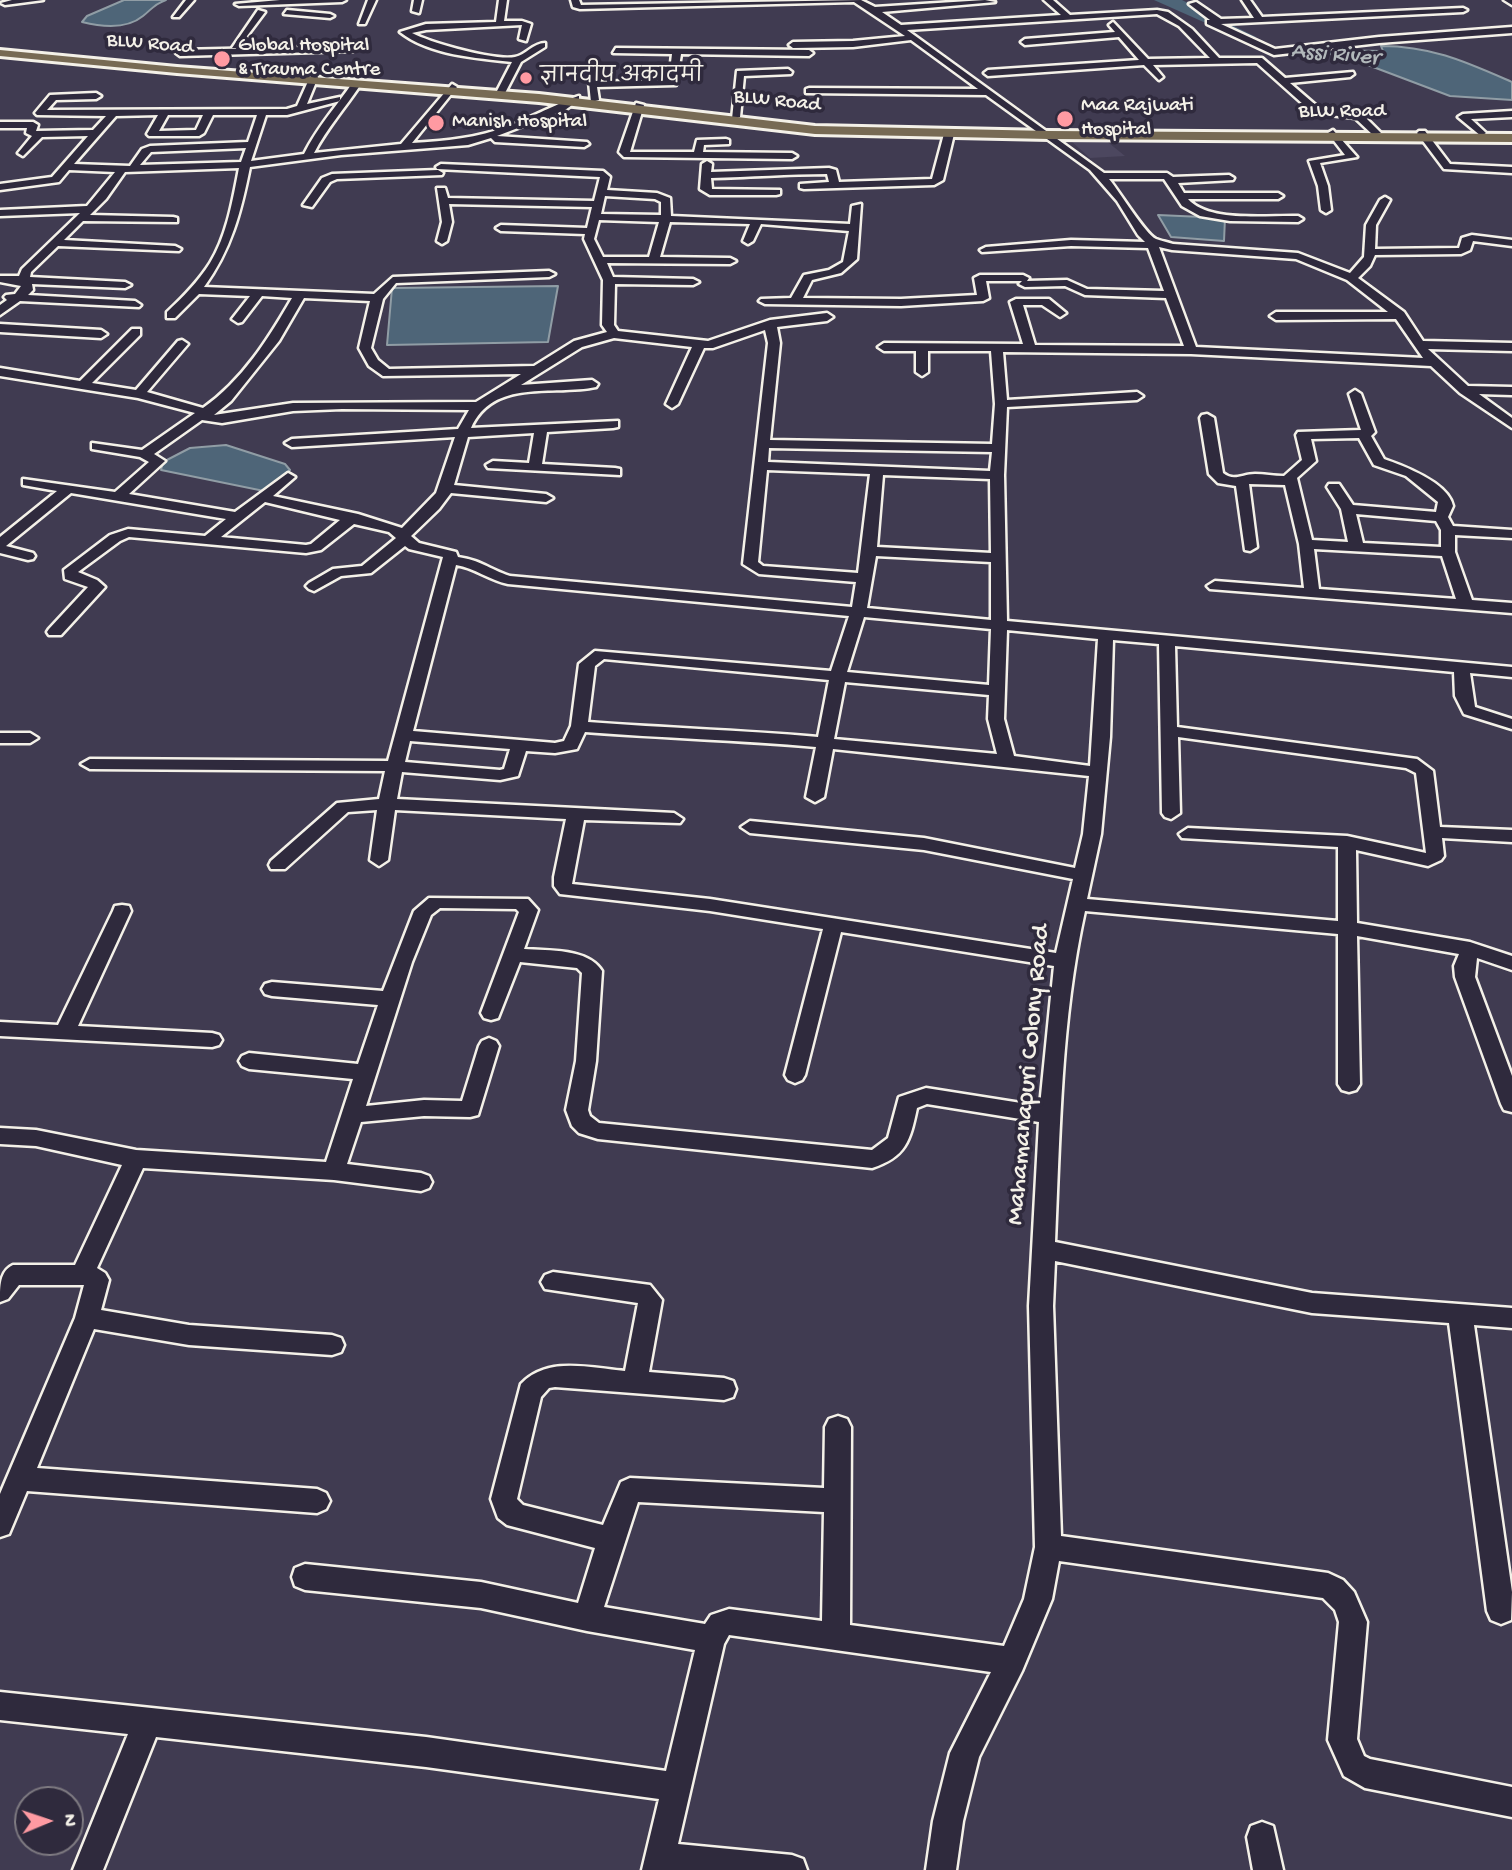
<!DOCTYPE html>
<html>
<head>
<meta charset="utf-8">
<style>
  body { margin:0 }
  #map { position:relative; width:1512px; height:1870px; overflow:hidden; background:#403b51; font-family:"Gochi Hand",sans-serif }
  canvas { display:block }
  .north { position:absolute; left:14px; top:1786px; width:70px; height:70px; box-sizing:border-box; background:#2f2a3d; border:2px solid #7e7a81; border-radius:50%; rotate:88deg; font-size:19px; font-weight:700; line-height:28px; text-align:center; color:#f4f1e8 }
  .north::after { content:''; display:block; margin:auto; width:24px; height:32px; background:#ff9aa2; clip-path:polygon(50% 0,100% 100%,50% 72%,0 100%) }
</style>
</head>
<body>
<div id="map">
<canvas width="1512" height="1870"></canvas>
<div class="north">N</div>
</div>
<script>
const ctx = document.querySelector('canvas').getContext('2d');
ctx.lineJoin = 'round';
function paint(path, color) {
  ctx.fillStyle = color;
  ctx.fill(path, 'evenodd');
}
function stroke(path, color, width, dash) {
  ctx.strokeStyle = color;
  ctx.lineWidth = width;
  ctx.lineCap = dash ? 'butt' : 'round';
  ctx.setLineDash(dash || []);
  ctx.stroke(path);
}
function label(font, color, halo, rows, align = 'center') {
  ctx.font = font + ' "Gochi Hand","Playpen Sans Deva",sans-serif';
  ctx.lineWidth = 7;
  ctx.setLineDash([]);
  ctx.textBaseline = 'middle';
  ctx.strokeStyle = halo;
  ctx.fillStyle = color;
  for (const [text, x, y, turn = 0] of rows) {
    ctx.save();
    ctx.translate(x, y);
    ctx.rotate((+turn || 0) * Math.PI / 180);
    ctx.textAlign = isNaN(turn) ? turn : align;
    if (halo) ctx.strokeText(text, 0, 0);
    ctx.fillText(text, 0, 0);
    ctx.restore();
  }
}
const built = new Path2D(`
  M1104,139L1125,156L1090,158L1071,141Z`);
const water = new Path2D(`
  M124,0H166C154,4 152,9 143,16C126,30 102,27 82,22L87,16Z
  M1381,46C1432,46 1466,62 1512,82V100L1450,96L1352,59L1312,50L1383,51Z
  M1158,215L1225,218L1224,241L1171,237Z
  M558,286L548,342L387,345L392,288Z
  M226,445L285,464L290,470L264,491L161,470L163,462L190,448Z`);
const river = new Path2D(`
  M1154,0H1182L1256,37L1249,41L1244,40Z`);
const minor = new Path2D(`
  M12,0H43L5,5L1,3Z
  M186,0H194L179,17H173Z
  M346,0L342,2L239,6L235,4L280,0Z
  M368,0H376L365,24H359Z
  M414,0H422L419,13L412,11Z
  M499,0H507L504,21H522L531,24L526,41L519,39L522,25L426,30L412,33C431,43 495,61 515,57C526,55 533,43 545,43V47L521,62L505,93L497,91L512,62C476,58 429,55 400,32L426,24L496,22Z
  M571,0H579L581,5L861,0L875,7L985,0L995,2L882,12L901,25L1061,15L1044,0H1053L1070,15L1157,10L1168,12L1192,29L1219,58H1262L1285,78L1353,72L1354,74L1350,77L1290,83L1319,108L1361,113L1381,133L1373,135L1355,118L1313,113L1257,63L1153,65L1163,77L1159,80L1144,65L988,76L984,73L988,70L1139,60L1119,37L1025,45L1021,42L1025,39L1115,32L1109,25L1113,22L1148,59L1210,58L1179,26L1157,14L907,30L1104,173H1167L1173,177L1229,175L1234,178L1233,180L1178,183L1184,193H1278L1283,196L1278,199H1188C1209,223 1268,215 1298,216L1303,219L1298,222L1230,221L1200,216L1182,206L1164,179H1109C1120,192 1145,234 1156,239C1161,241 1167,242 1173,244L1298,253L1350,273L1364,257L1366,225L1380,200L1385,197L1390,200L1376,225L1375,249L1459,248L1462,238L1472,235L1512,240V246L1473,241L1470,250L1461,254L1375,255L1370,266L1358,278L1404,312L1423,341L1512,343V351L1428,349L1468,386L1512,387V395L1479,394L1512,418V428L1460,393L1431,366L1191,354L1003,352L1007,400L1137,392L1143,396L1137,400L1007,407L1004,475L1007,621L1512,667V677L1470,673L1475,707L1512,719V729L1464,714L1455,696L1454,672L1175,646L1177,727L1417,759L1433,771L1440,827L1512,830V842L1442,838L1444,856L1441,860L1428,866L1356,850L1357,923L1470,942L1512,956V970L1477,958L1475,977L1512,1076V1112L1504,1110L1501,1104L1455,977L1454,966L1459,954L1357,936L1360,1084L1356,1090L1349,1092L1342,1090L1338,1084V934L1085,911C1061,1019 1060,1132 1055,1242L1312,1293L1512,1308V1328L1474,1325L1512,1592L1511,1620L1501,1624L1491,1620L1487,1611L1449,1323L1312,1313L1055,1261L1053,1306L1061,1536L1328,1573L1343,1580L1354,1592L1367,1622L1357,1739L1364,1756L1370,1759L1512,1787V1817L1365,1788L1344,1776L1328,1740L1339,1622L1335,1610L1323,1598L1059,1561L1052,1599L1022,1671L979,1757L963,1821L956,1870H926L933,1821L950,1753L991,1672L729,1635L724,1644L678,1844L792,1855L803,1859L807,1870H642L659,1799L426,1767L156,1737L103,1870H73L128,1734L0,1720V1692L426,1737L666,1771L695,1650L587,1631L481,1608L305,1590L295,1586L292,1577L295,1568L305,1564L481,1582L578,1603L595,1548L507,1525L498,1518L491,1499L521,1384C548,1356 589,1368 625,1371L638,1303L545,1289L541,1282L545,1275L553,1272L650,1285L662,1300L649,1372L724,1378L733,1381L736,1389L733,1397L724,1400L555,1387L549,1388L541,1397L517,1499L523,1505L603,1525L621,1482L630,1478L824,1488L825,1427L829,1419L838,1416L847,1419L851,1427L850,1625L1004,1646L1024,1599L1035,1547L1029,1306L1039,1122L927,1104L917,1108C910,1141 906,1157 872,1168L598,1139L579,1133L572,1126L566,1110L576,1061L582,973L577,968L520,962L498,1018L491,1020L484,1018L481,1013L519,912L516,909L440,908L431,915L412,962L366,1106L424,1100L462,1101L479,1046L482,1041L489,1038L496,1041L499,1046L478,1115L470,1117L424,1116L361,1122L347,1164L421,1173L429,1176L432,1182L429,1188L421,1191L334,1180L143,1168L97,1268L105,1273L109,1280L101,1310L189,1325L332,1335L341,1338L344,1345L341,1352L332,1355L189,1345L94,1329L37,1468L317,1489L326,1493L330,1501L326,1509L317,1513L27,1491L9,1534L0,1537V1494L75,1318L84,1285H19L8,1299L0,1302C0,1286 0,1271 13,1265H75L122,1165L36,1146L0,1144V1128L36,1130L136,1150L326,1162L353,1079L249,1069L242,1066L239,1061L242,1056L249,1053L358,1064L378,1005L272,996L265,994L262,989L265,984L272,982L383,991L414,911L429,898L528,899L538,910L524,949C549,951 588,948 602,971L596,1061L588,1110L590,1116L599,1123L872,1150L888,1138L899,1097L926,1088L1040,1106L1054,966L841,932L805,1075L802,1080L795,1083L788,1080L785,1075L823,929L710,911L560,894L554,886V877L566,819L395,810L388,860L379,866L370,860L377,810L348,812L285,869H271L269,865L271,861L337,803L379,799L385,771L90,769L81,764L90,759L388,761L443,557L409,549L405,546L371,573L341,576L314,591L309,589L306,586L309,583L333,569L362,566L396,538L389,532L354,524L321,550L306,553L129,537L120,541L78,572L97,580L105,587L61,635H49L47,632L49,629L88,587L65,579L64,570L110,535L128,529L205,536L226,519L71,493L6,546L33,553L35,556L33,559L28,560L0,553V537L57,491L23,485V479L115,492L149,462L140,457L92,449V443L142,450L195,413L138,398L0,376V368L80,381L132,329H140V335L92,383L136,390L178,341L182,340L188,344L147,392L203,408C242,381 269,338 292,298L262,296L242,322L238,323L232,319L250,296L199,294L175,318H167V312C183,297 198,282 210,263C227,236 233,199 239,168L125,172L106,199L90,215L173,217L177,218V222L83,221L64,240L175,246L181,249L179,251L58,246L31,272L30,277L125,282L131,285L125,288L32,284L33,290L28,295L135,301L141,305L139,307L20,301L0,315V305L7,300L4,297L6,295L15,294L21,286L0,282V276H19L22,269L80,213L0,216V210L87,206L115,172L69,170L59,182L0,190V184L52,177L88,136L42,137L23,156L18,153L32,136L26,133L27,128H0V122H33L38,125L36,131L93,130L106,116L37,115L35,113L50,95L96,93L101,96L96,99L56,100L47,110L287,109L297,106L310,77L314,74L318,77L307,104L340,97V101L287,115H266L251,161L304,154C317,127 336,107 353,82L356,81L361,84C345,108 327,128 314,153L401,144L452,84L457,87L412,143C446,141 477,138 509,126C521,122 574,96 579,96V100L565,110L497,136L587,142L589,144L584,147L495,142L491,138L468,145L341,155L250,167C241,212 231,250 204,287L374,294L393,277L549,271L555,274L549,277L396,283L383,299L371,348L378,360L389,369L534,366L574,341L607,332L602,325L603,280L584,239L585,234L501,231L496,228L501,225L587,228L592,207L449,204L452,222L447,241L442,244L437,241L442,222L437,188H445L448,198L594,201L600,177L437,169L436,167L441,164L603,171L610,177L607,190L657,193L670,198L671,216L850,224L852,206L861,204L857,259L841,273L812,280L803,298L901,299L977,295L974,278L980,275H1023L1029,278L1027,281L1067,280L1087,289L1164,291L1148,248L1071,246L982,252L980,250L986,247L1071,240L1145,242L1138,235L1117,201L1090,170L986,95L806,93V89L809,88L978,89L911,40L853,47L793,48L789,45L793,42L853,41L905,36L854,2L580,9L573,7ZM158,115L147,134L149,136H199L204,133L213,115H257L248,142L150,146L142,149L130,166L74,164L116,116ZM168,115H203L196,130L159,131ZM246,148L241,162L140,165L151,152ZM605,196L655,199L661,202V215L601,214ZM599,220L659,222L649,257H603L594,239ZM670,222L750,224L743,241L748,244L753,241L761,224L849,231L843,262L829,270L804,275L791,298L761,299L759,301L765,304L901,306L983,301L989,298L986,281H1022L1019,284L1025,287L1065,286L1085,295L1166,298L1184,346L1035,345L1023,305H1042L1060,317L1066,313L1049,299H1016L1010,302L1023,344L884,343L878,347L884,351H916V372L922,376L928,372V351H991L995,404L992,444L770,440L780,343L777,327L827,321L833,317L827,313L770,320L708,341L618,331L614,325L615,284L693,285L699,282L693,279L613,277L607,263L730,264L736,261L730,258L660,257ZM1159,247L1172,250L1296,259L1347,280L1388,312H1276L1270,316L1276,320L1396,319L1423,358L1196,347ZM304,298L370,301L359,348L369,366L383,376L521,374L476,402L293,403L214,415L231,401L279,341ZM765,330L768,343L743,564L759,574L856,582L852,607L510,576C489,569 480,560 458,557L456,552L419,543L411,536L439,509L451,493L546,502L553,498L546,494L454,485L468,437L534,433L529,463L493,461L486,465L488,468L620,475V469L615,468L542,464L547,432L613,428L618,427V421L471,428C493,378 553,396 596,387L598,384L592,380L521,385L582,347L614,338L692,347L666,404L672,408L678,404L704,348H713ZM342,409L469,410L458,429L292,439L285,443L292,447L455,437L436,493L402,528L358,514L273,496L295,477L288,473L235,512L129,494L165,461L154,454L202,420L222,423L293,411ZM769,448L992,452L990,471L768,462ZM767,470L870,474L858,573L763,566L758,562ZM883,475L990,479L991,553L877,547ZM265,502L340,520L311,544L306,545L221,537ZM876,556L991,562V620L867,608ZM456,565C475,568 489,580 508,584L849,616L831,671L595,651L579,664L571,726L564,741L555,743L413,731ZM864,617L991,629L989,685L847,672ZM1007,630L1098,639L1090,766L1014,756L1004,719ZM1113,640L1159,644L1162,813L1165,817L1171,819L1180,813L1178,737L1406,768L1416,773L1426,853L1347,836L1188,828L1179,834L1182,838L1338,847V921L1087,899L1101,834L1110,737ZM604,659L829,680L818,737C741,730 665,728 588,722L595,666ZM845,682L989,695L988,719L997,754L834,739ZM585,732C662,738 739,740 816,747L806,797L815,802L824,797L833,749L1089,776L1083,834L1075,868L924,838L750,821L741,827L750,833L924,850L1073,879L1056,953L710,899L572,884L584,820L680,823L683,819L674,813L397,799L402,772L500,780L518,776L526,751L555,753L577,749ZM410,741L510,749L504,769L500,770L405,762ZM638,1502L824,1512L822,1621L729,1609L711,1615L705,1624L604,1607Z
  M1242,0H1250L1262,17L1463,8L1467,10L1463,12L1221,24L1275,49L1379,37L1512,27V33L1379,43L1274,55L1207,24V20H1210L1189,4L1196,2L1221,19L1254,18Z
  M1504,0H1512V5Z
  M258,10L265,12L238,48H232Z
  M287,10L330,14L334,16L330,18L284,14Z
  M350,46L353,51L180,56L176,53L180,50Z
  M616,48L809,50L813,53L809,56L681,54L676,85L597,87L599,100L591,102L589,82L669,80L672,54L613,53Z
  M788,69L792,72L791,74L744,76L740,117L732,119L737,71Z
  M636,103L644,105L630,152H694L697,140L726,139L729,140V144L704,145L703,152L792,153L797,156L792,159L624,157L619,152Z
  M1512,111V117L1471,119L1486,133L1481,136L1458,117L1463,114Z
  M1333,130L1357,157L1320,163L1328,186L1331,210L1326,213L1321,210L1318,186L1309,161L1345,155L1328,133Z
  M949,131L954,134L943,180L934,185L804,189L800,188V184L829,182L827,174C789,174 750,177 711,178L712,189L780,190V194L776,195H710L700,189L702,164L707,161L712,164L711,172L829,168L836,170L839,182L932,179L944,134Z
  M1419,131H1425L1450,164L1512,167V173L1444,169L1417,133Z
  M438,170L443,173L442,175L337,179L330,182L312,207L303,205L322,178L332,174Z
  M0,324L101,330L107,334L101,338L0,332Z
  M1355,390L1361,394L1375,432L1371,436L1384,459C1404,466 1449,483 1453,506L1448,517L1453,526L1512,530V538L1455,535V552L1472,600L1512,603V613L1210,589L1207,586L1215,581L1304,588L1299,544L1285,485L1249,484L1257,547L1250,551L1245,550L1236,486L1218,483L1209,474L1200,418L1202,415L1207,414L1214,418L1223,473C1234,482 1242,474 1255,474C1264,474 1274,476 1284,476L1302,460L1296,435L1298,432L1361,430L1349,394ZM1359,438L1374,465L1406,476L1438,502L1436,512L1353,505L1339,484H1329L1327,487L1341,509L1348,542L1312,540L1297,478L1316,461L1311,439ZM1356,514L1436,521L1441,530V547L1363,543ZM1314,549L1442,556L1456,599L1319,589Z
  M0,733H30L38,738L30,743H0Z
  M122,905L129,906L131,911L78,1026L212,1033L219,1035L222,1040L219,1045L212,1047L0,1036V1022L58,1025L113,911L115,906Z
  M1262,1822L1273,1826L1283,1870H1253L1247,1837L1251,1826Z`);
const major = new Path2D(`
  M0,50L177,67L539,94L815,126L1049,131L1512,134V142L1049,139L815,134L539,102L177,73L0,56Z`);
const markers = [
  [222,59,9,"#ff9aa2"],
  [526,78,7,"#ff9aa2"],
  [1065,119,9,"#ff9aa2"],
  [436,123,9,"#ff9aa2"]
];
const farStreetnames = [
  ["BLW Road",150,45,5],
  ["BLW Road",777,102,6],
  ["BLW Road",1342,113]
];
const farPoinames = [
  ["Global Hospital",238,47],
  ["& Trauma Centre",238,71],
  ["ज्ञानदीप अकादमी",540,78],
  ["Maa Rajwati",1081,107],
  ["Hospital",1081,131],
  ["Manish Hospital",452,123]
];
const farWaternames = [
  ["Assi River",1335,56,5]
];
const streetNames = [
  ["Mahamanapuri Colony Road",1030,1075,-85]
];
paint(built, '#4c475f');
paint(water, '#4e6578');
stroke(water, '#909da5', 2);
paint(river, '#4e6578');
stroke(minor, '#f4f1e8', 5);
stroke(major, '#f4f1e8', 6);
paint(minor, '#2f2a3d');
paint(major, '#776a54');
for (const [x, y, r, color] of markers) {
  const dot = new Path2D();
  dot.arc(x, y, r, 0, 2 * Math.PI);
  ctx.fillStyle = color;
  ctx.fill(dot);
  stroke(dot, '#2f2a3d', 2.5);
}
label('21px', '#f4f1e8', '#2f2a3d', farStreetnames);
label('21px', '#f4f1e8', '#2f2a3d', farPoinames, 'left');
label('italic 23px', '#b2b9bb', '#2f2a3d', farWaternames);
label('26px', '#f4f1e8', '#2f2a3d', streetNames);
</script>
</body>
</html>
